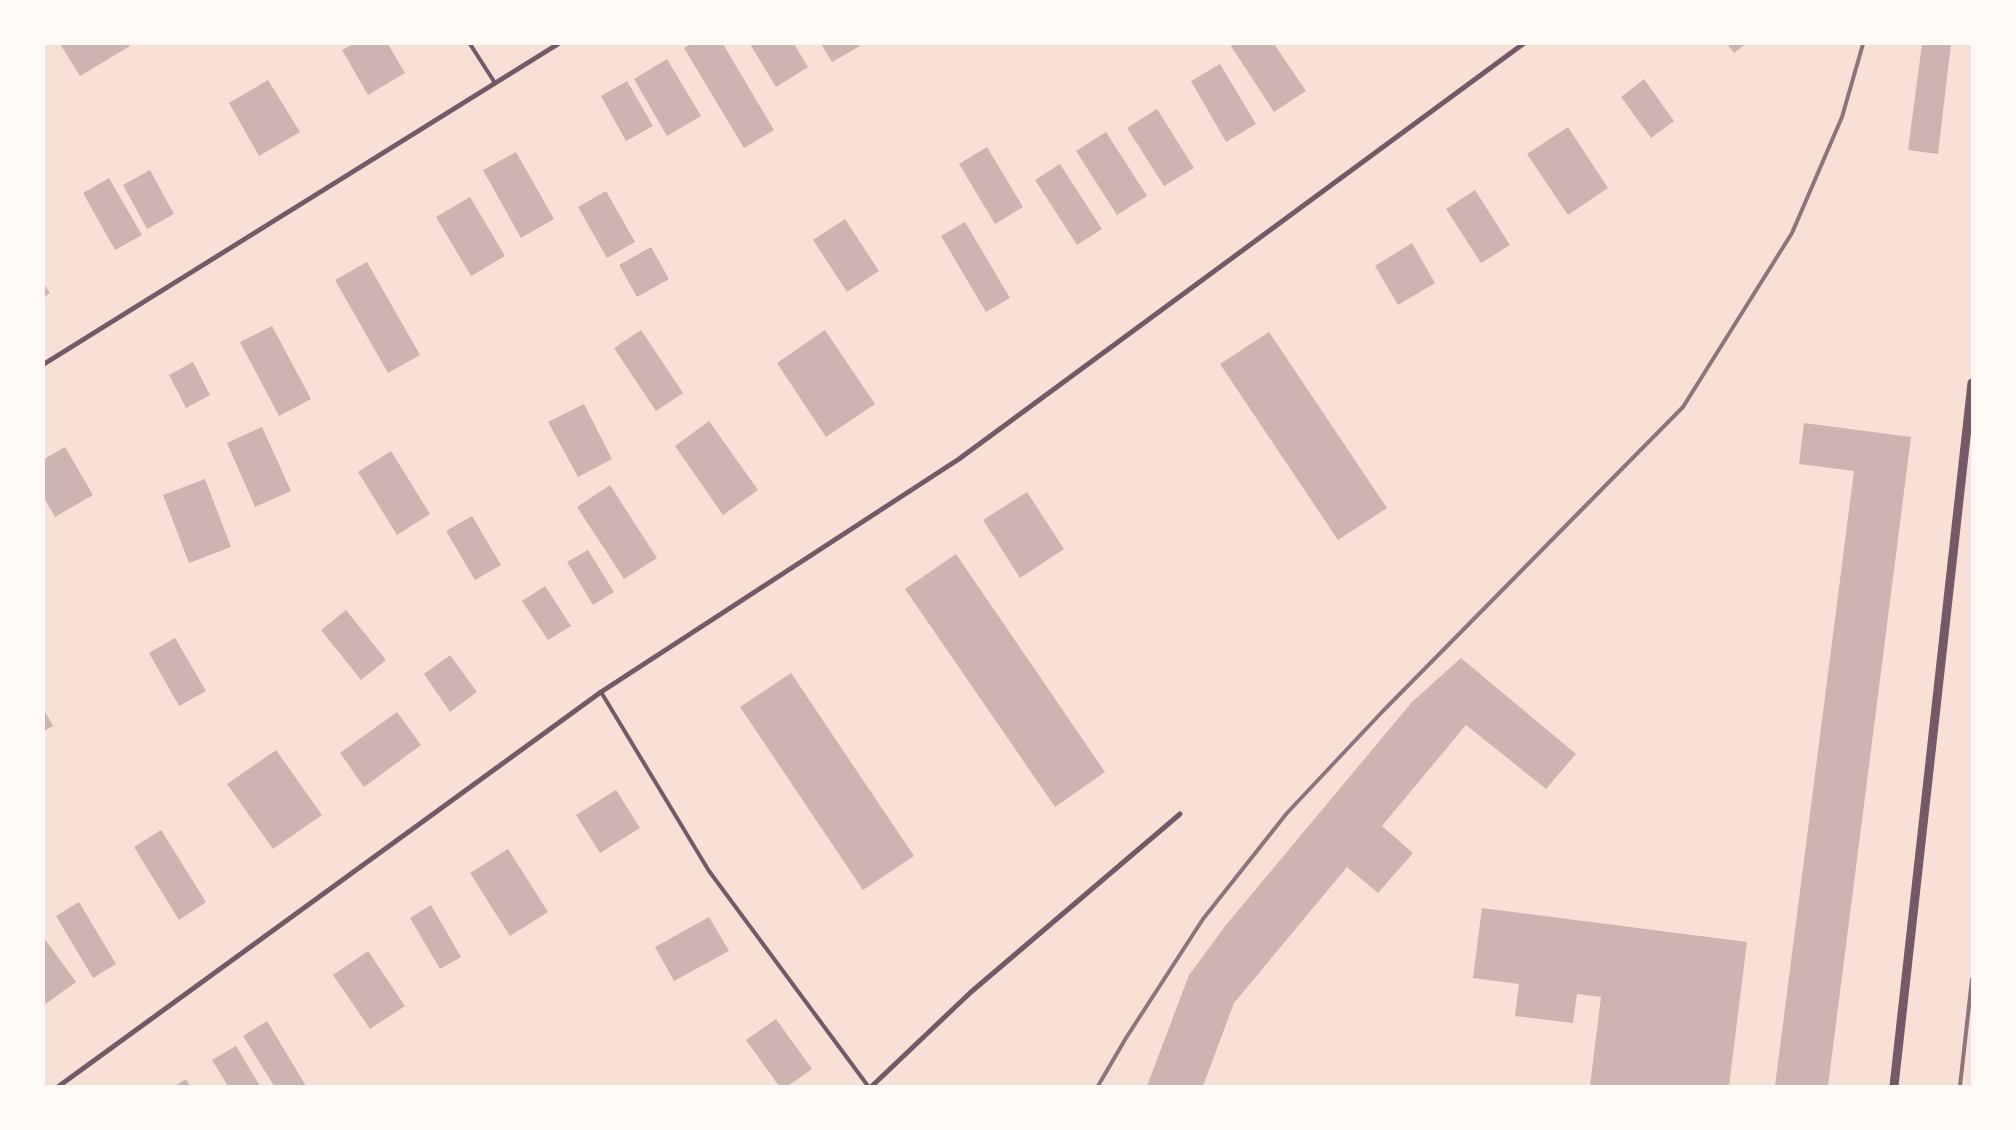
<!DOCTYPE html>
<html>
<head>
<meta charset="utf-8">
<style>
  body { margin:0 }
  #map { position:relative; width:2016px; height:1130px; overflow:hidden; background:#f7e1d7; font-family:Mulish,sans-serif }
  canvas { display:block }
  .frame { position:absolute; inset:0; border:45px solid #fffaf5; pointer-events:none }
</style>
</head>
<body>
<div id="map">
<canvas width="2016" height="1130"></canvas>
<div class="frame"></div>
</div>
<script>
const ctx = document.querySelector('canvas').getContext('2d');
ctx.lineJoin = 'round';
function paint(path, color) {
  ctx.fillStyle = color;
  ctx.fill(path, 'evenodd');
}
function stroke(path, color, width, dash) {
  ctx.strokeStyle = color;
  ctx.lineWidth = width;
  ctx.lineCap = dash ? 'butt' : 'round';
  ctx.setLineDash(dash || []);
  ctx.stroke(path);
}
const building = new Path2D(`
  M60,44H128L130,46L80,76Z
  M353,44H388L405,73L368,95L342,50Z
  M691,44H723L774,130L744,148L684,48Z
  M750,44H794L808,67L776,87Z
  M821,44H859L860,46L832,62Z
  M1233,44H1274L1306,91L1274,112L1231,46Z
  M1727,44H1746L1734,53Z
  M1922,44H1951L1938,154L1908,150Z
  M667,59L701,116L667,136L634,79Z
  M1220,64L1256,124L1226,142L1191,81Z
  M1644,79L1674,121L1651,138L1621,97Z
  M268,80L300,132L259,156L229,103Z
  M627,81L653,126L626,141L601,96Z
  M1157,109L1194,168L1164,186L1127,128Z
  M1568,127L1608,188L1568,215L1527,154Z
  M1106,132L1147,196L1117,215L1076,151Z
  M987,147L1023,207L995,224L959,164Z
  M516,152L554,219L521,238L483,170Z
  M1060,164L1102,229L1077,245L1035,180Z
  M150,170L174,214L147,229L123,185Z
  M109,178L142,235L115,250L83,193Z
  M1475,190L1510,245L1481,263L1446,209Z
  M606,191L635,242L607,258L578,207Z
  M470,197L505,256L471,276L436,217Z
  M845,219L879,271L847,292L813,240Z
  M965,222L1010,298L986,312L941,236Z
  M1412,243L1435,283L1398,305L1375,266Z
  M651,247L669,279L637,297L619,265Z
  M367,262L420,355L388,373L335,280Z
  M44,284L50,293L44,297Z
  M272,326L311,399L279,416L240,342Z
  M641,330L683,393L656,411L614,348Z
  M825,330L875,404L826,437L777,363Z
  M1269,332L1387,508L1338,540L1220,364Z
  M193,362L210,395L186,408L169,375Z
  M584,404L612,459L578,477L548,422Z
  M709,421L758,490L723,515L675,446Z
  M1804,423L1911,437L1828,1086H1775L1854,471L1799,464Z
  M262,427L291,491L255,507L227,443Z
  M65,447L93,495L55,517L44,498V459Z
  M391,451L430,514L397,535L358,472Z
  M205,479L231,547L189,563L163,495Z
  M610,485L657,558L624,579L577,507Z
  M1027,492L1064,549L1020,578L983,520Z
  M472,516L501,565L475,580L446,531Z
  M588,550L614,592L593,605L567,562Z
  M956,554L1105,772L1055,807L905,589Z
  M545,586L571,626L548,640L522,601Z
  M346,610L386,660L361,680L321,630Z
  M175,638L206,691L179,706L149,653Z
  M450,655L477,692L450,712L424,674Z
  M1461,658L1576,754L1546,789L1466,725L1382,826L1413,853L1378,893L1347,867L1234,1003L1203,1086H1147L1189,975L1226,925L1412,702Z
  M791,673L914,856L863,890L740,707Z
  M44,710L53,726L44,731Z
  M397,712L421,745L364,787L340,753Z
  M276,750L322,815L273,849L227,784Z
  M616,790L640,828L600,853L576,815Z
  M161,830L206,902L179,920L134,847Z
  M508,849L548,912L510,936L470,873Z
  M79,902L116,964L93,978L56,916Z
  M431,905L461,957L440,969L410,918Z
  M1482,908L1747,942L1729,1086H1590L1601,997L1577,994L1573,1023L1515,1016L1519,984L1473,978Z
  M709,917L729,951L674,981L655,947Z
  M44,938L76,982L44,1005Z
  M368,951L405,1006L370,1029L333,975Z
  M776,1019L812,1069L788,1086H779L746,1040Z
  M267,1021L306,1086H274L243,1036Z
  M236,1046L260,1086H228L212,1060Z
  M186,1079L190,1086H175Z`);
const service = new Path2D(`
  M470,44L495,83
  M601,692L709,871L868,1086`);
const minor = new Path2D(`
  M44,364L558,44
  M59,1086L601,692L959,459L1523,44
  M872,1086L971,992L1180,814`);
const tertiary = new Path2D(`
  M1894,1086L1972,383`);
const rail = new Path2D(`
  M1098,1086L1126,1038L1203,919L1287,813L1382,712L1683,407L1792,233L1842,117L1863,44
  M1960,1086L1972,979`);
paint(building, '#ccb4b1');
stroke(service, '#755966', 4);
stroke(minor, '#755966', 5);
stroke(tertiary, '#755966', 9);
stroke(rail, '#8f747c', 4);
</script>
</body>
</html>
